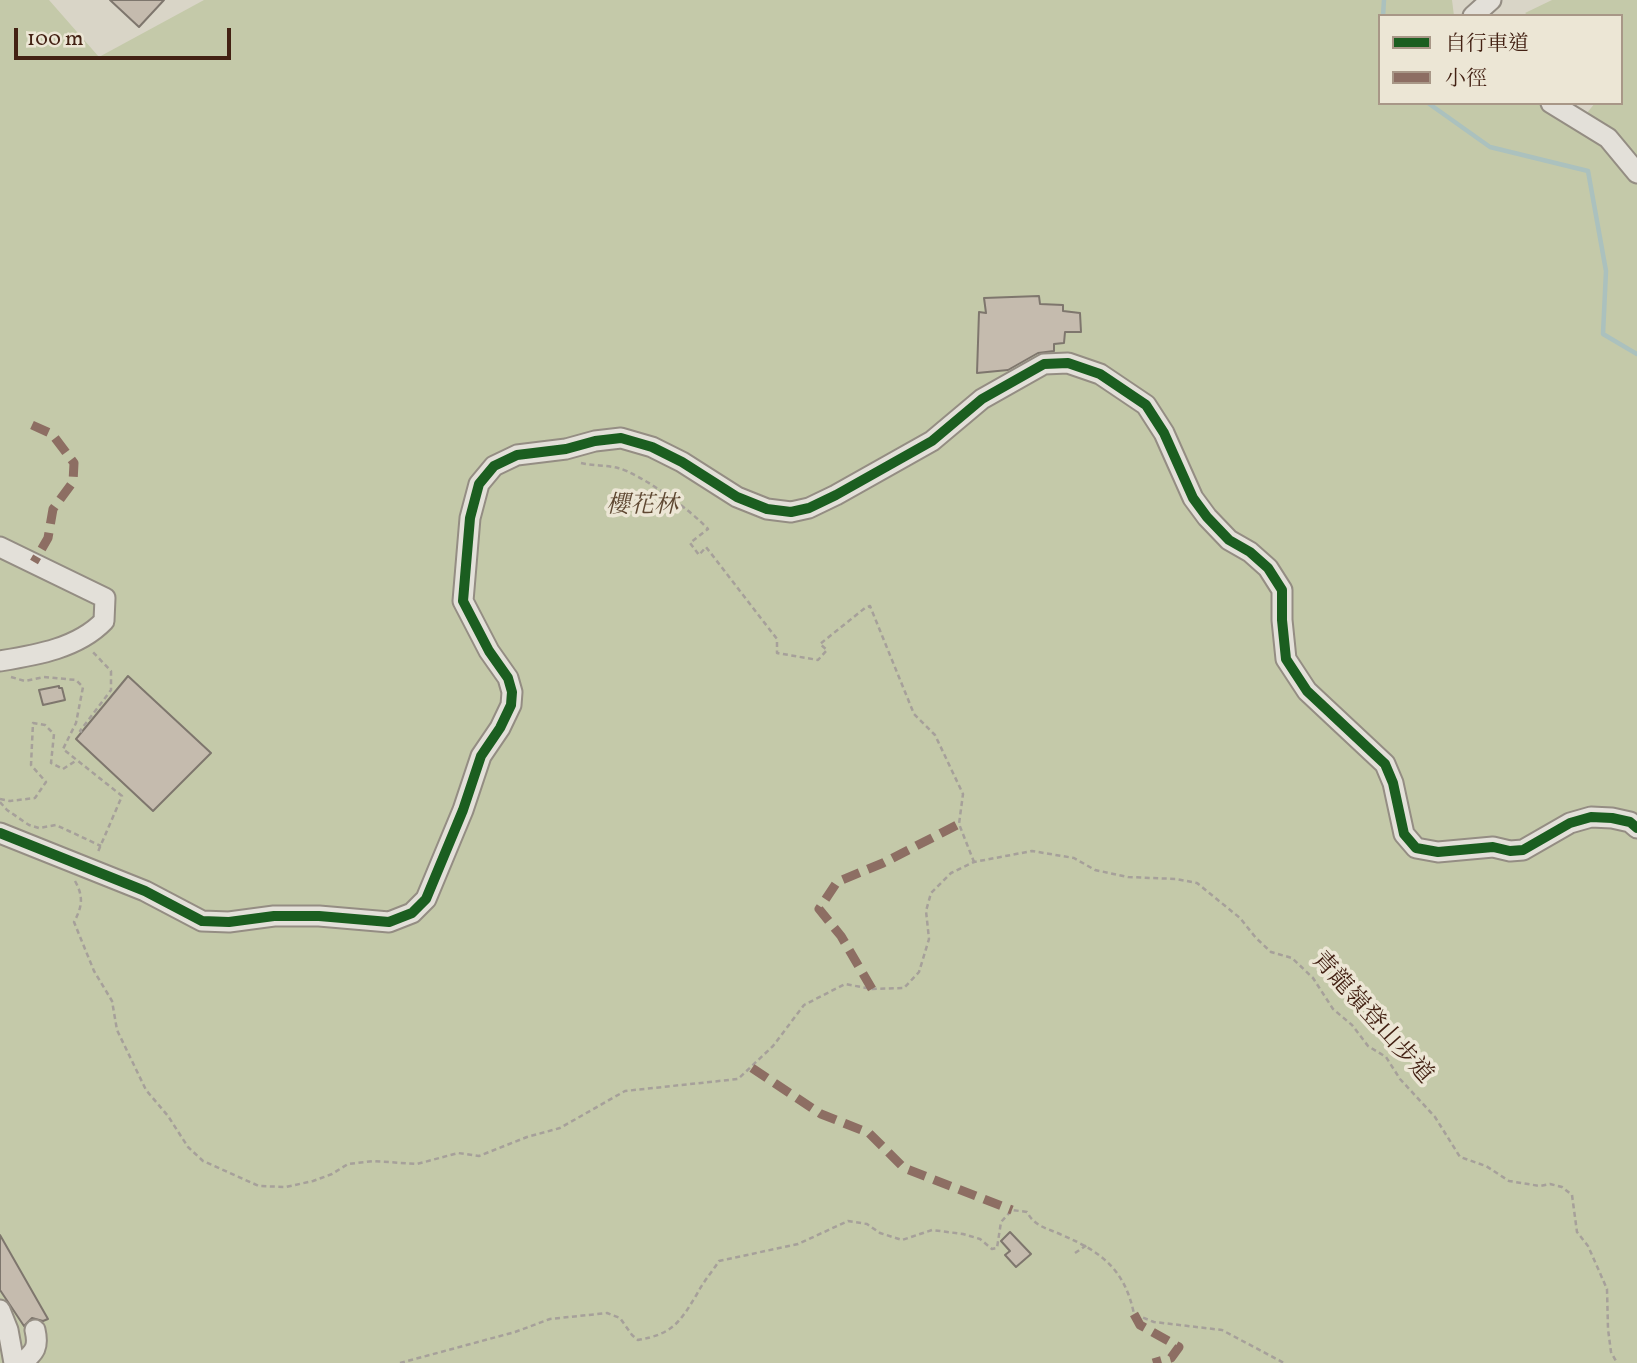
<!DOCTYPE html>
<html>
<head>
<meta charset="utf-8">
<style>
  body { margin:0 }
  #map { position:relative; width:1637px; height:1363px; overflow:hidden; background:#d9d5c7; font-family:Vollkorn,"Noto Serif TC",serif }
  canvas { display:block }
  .legend { position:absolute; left:1378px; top:14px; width:245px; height:91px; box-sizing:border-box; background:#ece6d5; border:2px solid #a89787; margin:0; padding:9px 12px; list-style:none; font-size:21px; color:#432113 }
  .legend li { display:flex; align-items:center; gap:14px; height:35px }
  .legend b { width:35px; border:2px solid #a89787 }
  .scale { position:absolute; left:14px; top:28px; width:217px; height:32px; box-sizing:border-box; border:4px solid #432113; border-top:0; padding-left:9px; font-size:21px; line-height:24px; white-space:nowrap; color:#432113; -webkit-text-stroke:5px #ece6d5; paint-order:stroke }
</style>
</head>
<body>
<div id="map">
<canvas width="1637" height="1363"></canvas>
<ul class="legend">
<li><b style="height:9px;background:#1b5e20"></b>自行車道</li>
<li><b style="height:9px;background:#8d6e63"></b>小徑</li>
</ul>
<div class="scale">100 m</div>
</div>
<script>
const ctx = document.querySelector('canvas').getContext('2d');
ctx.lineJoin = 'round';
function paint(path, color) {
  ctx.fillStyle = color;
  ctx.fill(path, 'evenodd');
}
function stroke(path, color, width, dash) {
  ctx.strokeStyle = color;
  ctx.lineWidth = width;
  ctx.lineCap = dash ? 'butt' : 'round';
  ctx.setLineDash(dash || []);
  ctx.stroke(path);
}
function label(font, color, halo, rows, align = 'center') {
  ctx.font = font + ' Vollkorn,"Noto Serif TC",serif';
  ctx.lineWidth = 7;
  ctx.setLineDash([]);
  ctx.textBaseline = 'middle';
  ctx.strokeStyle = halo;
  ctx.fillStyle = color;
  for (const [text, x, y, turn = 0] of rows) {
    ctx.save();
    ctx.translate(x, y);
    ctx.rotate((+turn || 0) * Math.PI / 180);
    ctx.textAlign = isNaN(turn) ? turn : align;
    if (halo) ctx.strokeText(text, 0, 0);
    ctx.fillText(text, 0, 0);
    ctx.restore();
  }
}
const green = new Path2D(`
  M0,0H49L99,57L204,0H1452L1454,16H1380V103H1549L1578,124L1595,103H1621V16H1529L1525,13L1552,0H1637V1363H0Z`);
const stream = new Path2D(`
  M1383,16L1384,0
  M1428,103L1490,147L1588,171L1606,271L1603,334L1637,354`);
const building = new Path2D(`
  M110,0H164L139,27Z
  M1039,296L1040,304L1063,305V311L1080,313L1081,332H1065L1064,343L1054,344V351L1038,353L1008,370L977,373L979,312L986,313L984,298Z
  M128,676L211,753L153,811L76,739Z
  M59,686V688H62L65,700L43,705L39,690Z
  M1010,1232L1031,1254L1016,1267L1005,1255L1010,1251L1001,1241Z
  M0,1235L48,1319L43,1321L32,1318L24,1326L0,1290Z`);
const path = new Path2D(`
  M581,463C593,466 606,465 618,468C641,474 692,511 708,529L690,543L699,555L706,547L777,639V653L818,660L827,650L820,644L865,608L870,606L914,714L935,735L963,794L959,824L974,862
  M11,677L25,681L44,677L76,680L83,687L76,723L63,749L122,796L97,854
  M82,732L80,731L111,690V671L91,650
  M0,799L10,801L35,798L46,782L31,765L33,723L45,725L54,734L51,763L63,769L77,760
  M0,802L7,810L29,825L39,828L56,825L101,846
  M75,881C84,897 82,907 74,922L94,971L112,1001L117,1030L146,1090L168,1116L188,1147L203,1161L259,1186L286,1187L313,1181L332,1174L348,1164L373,1161L417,1164L458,1153L479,1156L527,1137L560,1128L625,1091L738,1079L773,1046L804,1005L845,984L872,989L904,988L919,972L929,939L926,911L931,893L951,873L974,862L1032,851L1074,858L1095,870L1128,877L1176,879L1197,883L1240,918L1256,938L1271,952L1292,958L1313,978L1333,1009L1352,1025L1368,1046L1386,1057L1400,1079L1435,1117L1460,1157L1486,1166L1509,1181L1540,1186L1550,1184L1562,1187L1572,1195L1577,1232L1588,1246L1607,1289L1608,1329L1611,1352L1617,1363
  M1075,1253L1087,1245
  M400,1363L515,1332L550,1319L607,1313L620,1318L632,1335L638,1340C673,1334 680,1322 697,1294C703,1282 712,1272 719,1261L798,1244L848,1221L867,1224L880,1233L902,1240L932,1230L963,1234L980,1239L992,1249L997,1248L1001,1222L1012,1210L1027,1212C1035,1227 1047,1228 1062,1235C1102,1252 1125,1270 1134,1314L1154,1322L1222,1330L1284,1363`);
const minor = new Path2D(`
  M1473,16L1491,0
  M1551,103L1608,138L1637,173
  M0,547L105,598L104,621C78,648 37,655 0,661
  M0,833L145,891L202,921L229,922L274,916H319L389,922L412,913L426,899L463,810L481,756L500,728L511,705L512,692L508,678L489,651L463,601L470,518L479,484L494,466L517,455L566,449L595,441L621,438L652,447L682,462L737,497L767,509L791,512L809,508L836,495L932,441L982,399L1044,364L1068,363L1100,374L1146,405L1164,433L1193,498L1207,517L1229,540L1250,552L1268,568L1282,590V620L1286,659L1307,691L1385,764L1393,783L1404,834L1416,848L1438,852L1493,847L1510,851L1523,850L1570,823L1591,817L1612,818L1630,822L1637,828
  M0,1310L8,1330L14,1363
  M22,1363C35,1352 39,1347 35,1330`);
const quiet = new Path2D(`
  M32,425L52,434L74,463L73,482L53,509L48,538L34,562
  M872,989L841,936L819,909L837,882L883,863L959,824
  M752,1068L821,1114L869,1133L904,1168L1012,1210
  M1134,1314L1140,1325L1179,1347L1171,1358L1153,1363`);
const cycleway = new Path2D(`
  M0,833L145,891L202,921L229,922L274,916H319L389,922L412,913L426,899L463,810L481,756L500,728L511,705L512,692L508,678L489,651L463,601L470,518L479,484L494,466L517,455L566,449L595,441L621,438L652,447L682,462L737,497L767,509L791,512L809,508L836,495L932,441L982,399L1044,364L1068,363L1100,374L1146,405L1164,433L1193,498L1207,517L1229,540L1250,552L1268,568L1282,590V620L1286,659L1307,691L1385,764L1393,783L1404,834L1416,848L1438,852L1493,847L1510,851L1523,850L1570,823L1591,817L1612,818L1630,822L1637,828`);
const parkNames = [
  ["櫻花林",642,508]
];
const streetNames = [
  ["青龍嶺登山步道",1371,1019,48]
];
paint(green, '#c4c9a9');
stroke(stream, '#abc1be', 4.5);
paint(building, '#c5bbae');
stroke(building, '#7e766d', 2);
stroke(minor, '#948d83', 23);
stroke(path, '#a6a09a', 2.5, [5, 3.5]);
stroke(minor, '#e3e0d9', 19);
stroke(quiet, '#8d6e63', 9, [18, 9]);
stroke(cycleway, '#1b5e20', 10);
label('italic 24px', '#5f4832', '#ece6d5', parkNames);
label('24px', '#432113', '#ece6d5', streetNames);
</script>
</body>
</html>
